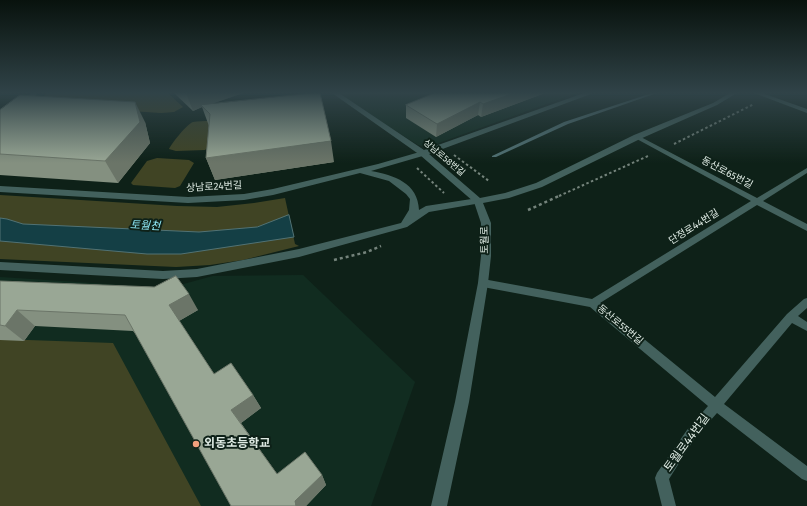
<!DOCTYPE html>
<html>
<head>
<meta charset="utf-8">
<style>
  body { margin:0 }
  canvas { display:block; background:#0e2118 }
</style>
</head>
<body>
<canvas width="807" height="506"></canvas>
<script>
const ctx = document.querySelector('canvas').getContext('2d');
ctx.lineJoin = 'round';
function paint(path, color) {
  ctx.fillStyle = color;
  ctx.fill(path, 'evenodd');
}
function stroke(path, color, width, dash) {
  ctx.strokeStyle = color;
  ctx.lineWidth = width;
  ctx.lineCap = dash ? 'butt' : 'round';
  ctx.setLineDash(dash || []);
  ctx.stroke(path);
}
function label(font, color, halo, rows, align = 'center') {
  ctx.font = font + ' "Fira Sans","Noto Sans KR",sans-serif';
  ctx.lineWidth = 4;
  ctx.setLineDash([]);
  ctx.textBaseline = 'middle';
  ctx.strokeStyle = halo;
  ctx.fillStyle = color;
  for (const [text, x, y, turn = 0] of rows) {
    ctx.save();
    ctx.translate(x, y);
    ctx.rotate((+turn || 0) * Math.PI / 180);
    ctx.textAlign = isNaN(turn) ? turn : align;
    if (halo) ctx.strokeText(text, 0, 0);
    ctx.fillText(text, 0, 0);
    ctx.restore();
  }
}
const built = new Path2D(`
  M336,93H577L436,144L425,147L418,145Z
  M303,275L415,382L371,506H0V277L169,288L213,276Z`);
const green = new Path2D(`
  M46,93H168L183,107L174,112L161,113L42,105L43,98Z
  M210,121V145L205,150L176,151L169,149C172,143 187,124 193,122C198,121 205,121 210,121Z
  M157,158L189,160L194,163L180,186L175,188L133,185L131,183L147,161Z
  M0,195L177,206L217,207L254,203L285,198L295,244L299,246L243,260L210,265L176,267L0,259Z
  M0,339L113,343L201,506H0Z`);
const water = new Path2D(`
  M289,215L294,237L181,254H147L0,241V218L7,219L23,224L199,232L257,227Z`);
const stream = new Path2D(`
  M652,93H657L568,124L496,157H492V156L564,122Z`);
const pathFar1 = new Path2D(`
  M674,144L754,104
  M454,155L489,181
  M417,168L444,193
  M559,196L648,156`);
const path = new Path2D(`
  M528,210L561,195
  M334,260L367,252L381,246`);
const service = new Path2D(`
  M31,93H37C35,99 27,106 21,105V103Z
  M754,93H762L807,109V113Z
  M637,135L757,198L807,168V173L763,201L807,224V231L757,205L600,303L715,397L787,314L804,299L807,298V308L798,316L807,322V331L792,323L724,404L807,466V481L802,479L717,413L695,438L669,479L676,506H662L655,478L657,473L687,430L708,406L590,307L483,287L480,286L478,283L480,280L483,279L592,299L751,201L635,138L634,137Z`);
const minor = new Path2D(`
  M423,151L427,153L426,155L371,171C394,175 418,183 419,210L426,206L478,198L481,199L482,201L481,203L429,212L407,227L299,257L197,277L163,279L0,270V262L163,271L197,269L299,249L401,223L409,210L410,199L406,194L389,181L360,173L273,195L244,200L188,203L0,192V186L188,197L244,194L273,189L378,164Z`);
const tertiary = new Path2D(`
  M332,93H339L424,150L584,93H592L591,94L429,154L480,198L505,193L536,183L634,135L713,103L730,93H737L717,105L640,139L542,187L509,198L483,203L491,223V256L488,283L469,402L447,506H431L455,402L478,283L481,256V223L474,202L420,155Z`);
const wall = new Path2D(`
  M174,93H243L210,104L334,162L215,180L206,158L209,126L202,107L193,111Z
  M435,93H545L481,117L478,115L436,137L406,118V105Z
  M0,110L145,122L150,143L118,183L0,175Z
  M0,281L154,287L198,310L179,321L214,374L253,395L261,408L241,423L277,474L322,475L326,485L306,506L133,331L35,326L24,341L0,340Z`);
const shadedWall = new Path2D(`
  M186,93H243L203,107L201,105L202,107L193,111Z
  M514,93H545L481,117L483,104Z
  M135,102L145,122L150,143L118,183L105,161Z
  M480,102L478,115L436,137L437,124Z
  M331,141L334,162L215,180L206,158Z
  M189,294L198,310L179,321L169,305Z
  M17,310L35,326L24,341L5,326Z
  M253,395L261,408L241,423L231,410Z
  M322,475L326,485L306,506H296L295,501Z`);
const building = new Path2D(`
  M313,93H320L331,141L206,158L210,114L201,105Z
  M435,93H514L483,104L480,102L437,124L406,105Z
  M20,95L135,102L140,122L105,161L0,154V110Z
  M176,276L189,294L169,305L214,374L231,363L253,395L231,410L277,474L305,452L322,475L295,501L296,506H231L125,315L17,310L5,326L0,325V281L154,287Z`);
const markers = [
  [196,444,4,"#f1a17d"]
];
const farStreetnames = [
  ["상남로58번길",444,158,40]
];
const streetNames = [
  ["동산로65번길",727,173,28],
  ["상남로24번길",214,187,-3],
  ["단정로44번길",694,227,-32],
  ["토월로",485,240,-91],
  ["동산로55번길",620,325,40]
];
const waterNames = [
  ["토월천",145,226,3]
];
const nearStreetnames = [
  ["토월로44번길",687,443,-54]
];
const nearPoinames = [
  ["외동초등학교",204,444]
];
paint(built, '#112c20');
paint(green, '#404424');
paint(water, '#143f45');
stroke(water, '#517274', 1);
paint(stream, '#517274');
stroke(pathFar1, '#74837b', 2, [2.5, 2.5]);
stroke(path, '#74837b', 2.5, [3, 3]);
paint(service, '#43615d');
paint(minor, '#43615d');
paint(tertiary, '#43615d');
paint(wall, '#849080');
paint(shadedWall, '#6b7568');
paint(building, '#99a795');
stroke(building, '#6b7568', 1);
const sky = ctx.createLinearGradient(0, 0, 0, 163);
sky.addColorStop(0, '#08120d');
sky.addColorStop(0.57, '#304348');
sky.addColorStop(1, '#30434800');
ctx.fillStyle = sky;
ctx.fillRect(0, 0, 807, 163);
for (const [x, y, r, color] of markers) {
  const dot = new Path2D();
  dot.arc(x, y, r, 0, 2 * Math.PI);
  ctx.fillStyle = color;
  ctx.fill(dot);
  stroke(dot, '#0e2118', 1.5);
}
label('9px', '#deeae3', '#0e2118', farStreetnames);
label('10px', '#deeae3', '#0e2118', streetNames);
label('italic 11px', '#90eaf8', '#0e2118', waterNames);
label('12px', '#deeae3', '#0e2118', nearStreetnames);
label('bold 12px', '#deeae3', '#0e2118', nearPoinames, 'left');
</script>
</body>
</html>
